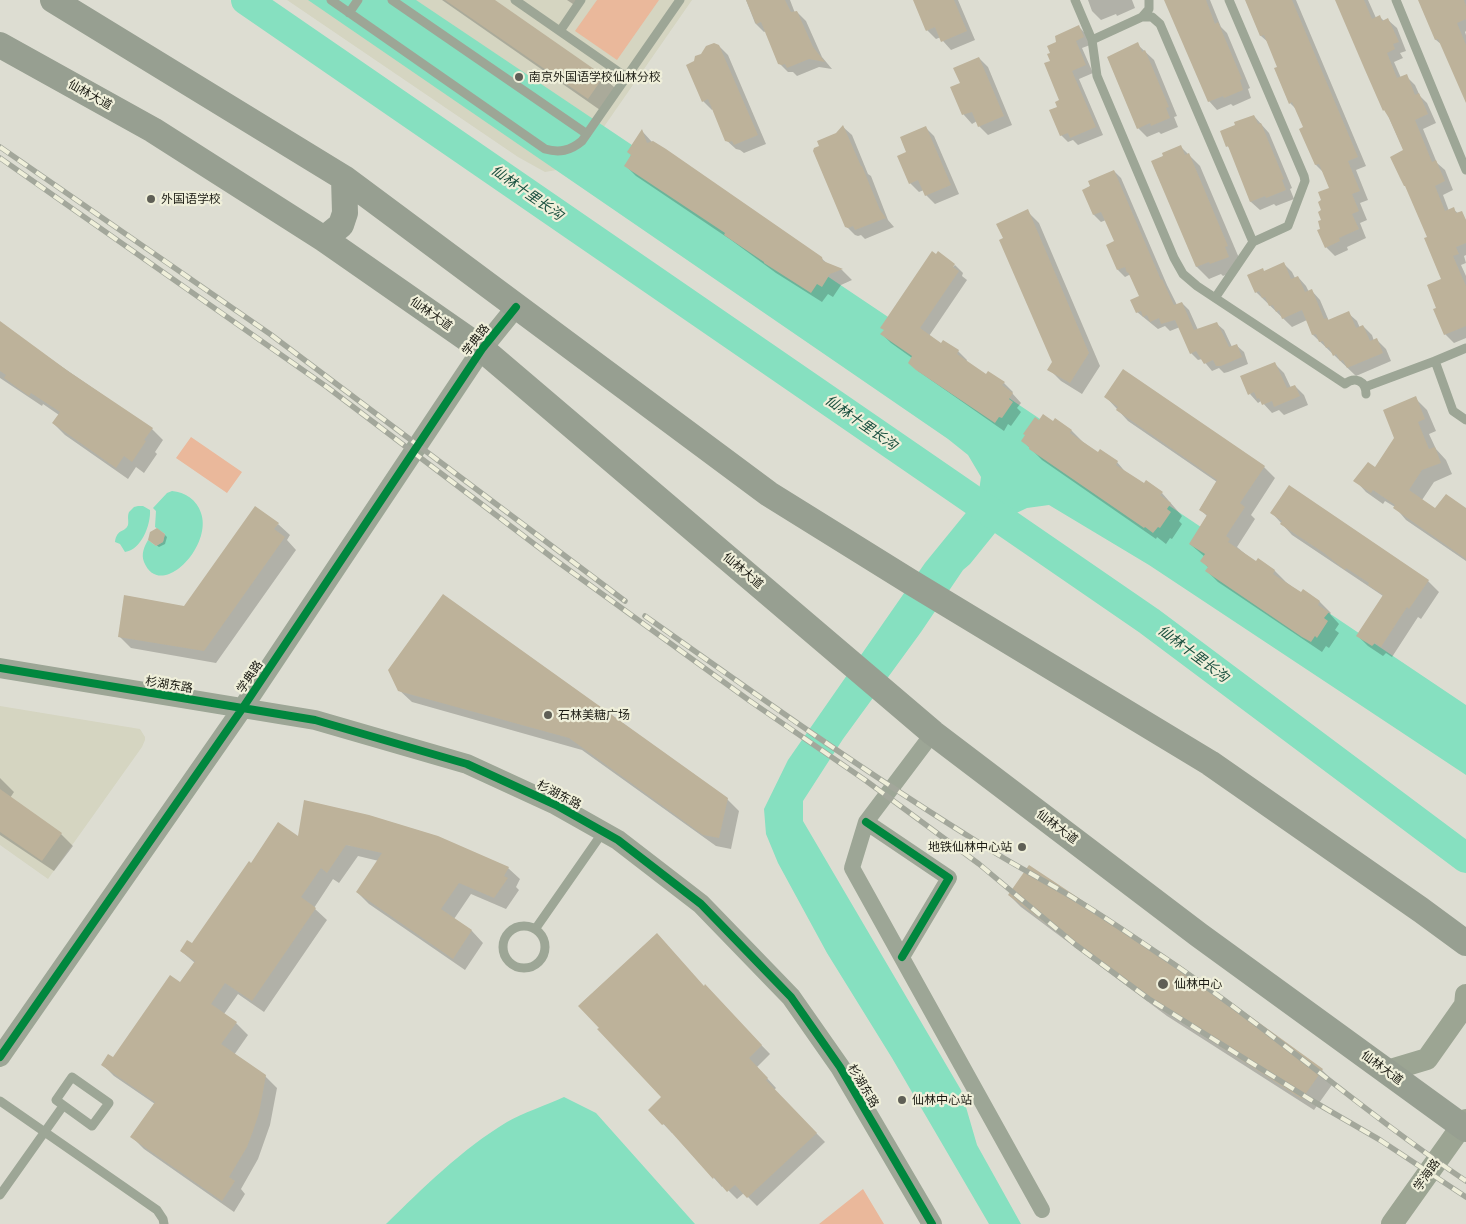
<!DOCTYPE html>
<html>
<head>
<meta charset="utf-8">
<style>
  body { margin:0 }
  canvas { display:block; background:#ddddd2 }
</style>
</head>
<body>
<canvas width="1466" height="1224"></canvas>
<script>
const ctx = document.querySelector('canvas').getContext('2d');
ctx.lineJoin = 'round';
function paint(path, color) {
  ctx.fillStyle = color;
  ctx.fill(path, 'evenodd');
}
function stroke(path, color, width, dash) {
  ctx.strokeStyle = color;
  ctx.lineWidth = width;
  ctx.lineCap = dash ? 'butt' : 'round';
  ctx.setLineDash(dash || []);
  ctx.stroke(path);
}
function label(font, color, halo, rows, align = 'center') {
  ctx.font = font + ' Raleway,"Noto Sans SC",sans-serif';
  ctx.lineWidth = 4.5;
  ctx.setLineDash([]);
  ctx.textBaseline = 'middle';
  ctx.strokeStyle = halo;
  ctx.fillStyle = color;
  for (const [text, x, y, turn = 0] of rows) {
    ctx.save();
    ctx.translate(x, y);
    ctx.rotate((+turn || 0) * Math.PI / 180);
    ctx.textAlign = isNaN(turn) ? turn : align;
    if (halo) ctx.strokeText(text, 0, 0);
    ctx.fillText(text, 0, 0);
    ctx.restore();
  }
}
const built = new Path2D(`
  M287,0H692L585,154L569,168L545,172L518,157Z
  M0,706L140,729L145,737V740L142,747L48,879L0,845Z`);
const green = new Path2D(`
  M597,0H659L617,60L575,31Z
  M191,437L242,472L227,493L176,458Z
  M863,1189L884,1224H819Z`);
const water = new Path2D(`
  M308,0H416L1466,705V775L1149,565L1049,505L1027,508L1008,517L970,564L963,570L921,632L843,739L803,801V821L961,1090L977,1145L1021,1224H989L892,1058L827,953L778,863L766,834L764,809L788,760L925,563L978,498L981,477L968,455L948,439Z
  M172,491C185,492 197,500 201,513C213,547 160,601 144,562C141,554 144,547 148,540L156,546L163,542L165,534L155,527L156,511L153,508L167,493Z
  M138,506H143L150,510C151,525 141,550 125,552L120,544L115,542C117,528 125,533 128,525C129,521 127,517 129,512L134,507Z
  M564,1097L596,1113L695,1224H386C423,1188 462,1149 507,1122C522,1113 547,1105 564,1097Z`);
const shadow = new Path2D(`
  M442,0H493L603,77L615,88L600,110Z
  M567,0H580L576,6Z
  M746,0H790L795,13L797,12L806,21L822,57L832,69L819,67L797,76L793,72H788L779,63L766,31L764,32L755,23Z
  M922,0H958L975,40L951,50L943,41L941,37L936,39L927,30Z
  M1088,0H1132L1135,8L1117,16L1116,14L1101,20L1092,11Z
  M1166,0H1210L1221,27L1227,33L1250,88L1248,89L1251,98L1233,106L1231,104L1217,110L1209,101Z
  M1246,0H1296L1366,166L1356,170L1368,200L1360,203L1367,220L1360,223L1366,238L1347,247L1348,250L1335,256L1326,247L1322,229L1323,211L1330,188L1323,172L1316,165L1304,128L1297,110L1290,103L1279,68L1269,43L1261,36Z
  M1336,0H1368L1376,18L1380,17L1384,21L1388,20L1397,28L1406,51L1400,53L1403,58L1394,62L1401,78L1406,76L1415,85L1420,96L1427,103L1436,123L1423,129L1437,163L1445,170L1453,190L1443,195L1449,211L1453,209L1466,220V255L1464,256L1466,263L1461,265L1466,276V338L1454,343L1445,334L1438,308L1443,280L1404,151Z
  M1419,0H1466V31L1465,32L1466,35V96L1442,45L1436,40Z
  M1079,27L1086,34L1090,45L1082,48L1093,73L1079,79L1103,135L1078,145L1073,140L1068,142L1061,135L1058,107L1061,100L1051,61L1052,54L1057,43Z
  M1137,44L1154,60L1177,116L1174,117L1178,127L1161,134L1159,132L1147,137L1138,128Z
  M719,46L728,55L766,144L744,153L740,150L736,149L726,140L713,109L712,110L703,101L695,61L702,55Z
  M979,58L988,67L1012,125L988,135L979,126L977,121L972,124L964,115L952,87L961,84Z
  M1254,116L1269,133L1292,188L1290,189L1294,199L1276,206L1274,204L1260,210L1251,202L1230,148L1227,146Z
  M843,127L852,135L868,174L871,176L888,220L894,227L865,239L861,235L858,236L855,235L846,226L836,134Z
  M925,127L934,136L959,194L935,204L926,195L924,190L919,192L910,183L908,153Z
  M642,131L652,142L821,258L828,264L842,270L852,280L841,285L833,297L828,294L822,302L776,273L731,240L636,176L626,166Z
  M1181,147L1200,166L1239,258L1236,259L1240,269L1223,276L1221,274L1209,279L1197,267L1152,162Z
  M1114,171L1121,178L1167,285L1177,305L1182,303L1189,310L1198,330L1216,323L1224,330L1232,347L1236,345L1244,352L1248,364L1228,372L1224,373L1219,368L1212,371L1202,359L1198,360L1191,353L1180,327L1170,331L1165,326L1158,329L1137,312L1140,297L1131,274L1125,277L1118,270L1115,242L1106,220L1101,222L1094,215L1084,190Z
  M1027,211L1039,223L1100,366L1082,394L1061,381L1049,369L1053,362L1004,239Z
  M1284,264L1292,272L1295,278L1298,277L1306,286L1309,292L1312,291L1320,300L1329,321L1348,313L1357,321L1360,328L1363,326L1372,335L1374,341L1377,340L1386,349L1391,361L1356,376L1313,335L1307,320L1292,327L1256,292L1264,272Z
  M955,265L963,273L962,276L967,280L929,336L941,345L958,351L967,360L966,362L986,376L1004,383L1013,392L1012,393L1021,403L1017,408L1021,412L1011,426L1008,424L1004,431L918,371L912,358L891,343L882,334Z
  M0,324L152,429L163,440L155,452L157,454L144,473L136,467L128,479L65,435L53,423L59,415L43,404L42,406L0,378Z
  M1275,364L1284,373L1291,388L1295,386L1304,395L1308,405L1284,415L1279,410L1272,413L1261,401L1258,403L1250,394Z
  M1106,397L1264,467L1275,478L1251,515L1255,519L1237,547L1256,563L1258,560L1275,571L1286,582L1301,594L1303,591L1320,602L1331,613L1330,614L1339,624L1335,630L1339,633L1329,648L1326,646L1322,652L1218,582L1207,571L1209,568L1202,561L1205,557L1190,544L1207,516L1200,509L1217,482L1128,421Z
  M1415,398L1427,410L1436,431L1429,434L1436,449L1446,460L1452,474L1434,482L1422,500L1436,510L1466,509V561L1406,520L1395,507L1385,501L1383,504L1366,492L1355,480L1375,468L1396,438Z
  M1039,422H1054L1072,431L1083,442L1099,454L1117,462L1128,475L1162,493L1182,516L1179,521L1182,524L1172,539L1170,538L1166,544L1157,537L1156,539L1042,460L1023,441Z
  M1272,513L1428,581L1439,592L1421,619L1418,617L1392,657L1386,653L1383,656L1368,646L1358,636L1383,596L1292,535Z
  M278,524L290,535L287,540L296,550L216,663L131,648L119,636L185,607Z
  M164,534L167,537L165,544L159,547L152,542Z
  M444,596L727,799L739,811L731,849L716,846L582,750L412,702L399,690Z
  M0,778L14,792L10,798L61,834L73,846L54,871L0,835Z
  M299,838L508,868L520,879L516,887L519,890L506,909L471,894L454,919L472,931L483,943L465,970L369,904L357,892L379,861L358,856L339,883L333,879L314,908L327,920L264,1012L238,994L224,1014L236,1023L248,1035L234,1055L265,1076L277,1088L270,1125L258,1159L241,1189L245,1194L234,1212L144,1149L132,1137L155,1104L114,1076L102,1064L114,1059L180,984L195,963L181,951L193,945L252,864Z
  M1009,895L1322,1070L1334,1082L1314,1110L1167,1016L1021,907Z
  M705,987L770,1054L757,1067L776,1088L774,1090L825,1142L757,1206L744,1193L737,1199L723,1185L722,1187L673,1132L672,1133L650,1110L663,1097Z`);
const river = new Path2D(`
  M246,0L1149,621L1466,858`);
const building = new Path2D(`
  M445,0H495L604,76L588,99Z
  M746,0H785L791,12L797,11L813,47L825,62L809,59L787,68L785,64L782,65L778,64L761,22L756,24Z
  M913,0H954L967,31L941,42L935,27L926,31L925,29Z
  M1164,0H1206L1215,24L1218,22L1242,79L1240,80L1243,90L1224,98L1223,96L1208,102Z
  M1245,0H1292L1358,157L1348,161L1360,191L1352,194L1359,211L1352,214L1359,229L1339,238L1340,241L1325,248L1317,230L1320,229L1318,221L1321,220L1318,212L1321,210L1318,202L1321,200L1318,192L1329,188L1319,164L1315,165L1299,129L1303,127L1292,102L1289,104L1274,68L1277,67L1264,35L1260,36Z
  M1335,0H1364L1372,19L1380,15L1382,21L1388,18L1399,42L1393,44L1395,49L1387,53L1397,78L1407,74L1415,95L1419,93L1428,114L1415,120L1432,162L1436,160L1445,181L1435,186L1445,211L1454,207L1456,213L1462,211L1466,220V243L1456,247L1459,254L1453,256L1466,286V326L1444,335L1433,309L1436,308L1427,285L1441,279L1424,238L1427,237L1405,186H1404L1400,178L1390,157L1403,150L1389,118L1384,110L1383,111L1365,70Z
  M1418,0H1464L1466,6V19L1457,23L1466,45V103L1438,39L1435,40Z
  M1079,25L1084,37L1076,41L1086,65L1072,71L1096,127L1070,138L1068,133L1060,136L1049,110L1057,107L1055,102L1059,100L1044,63L1050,61L1047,54L1050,53L1047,46L1056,42L1055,36Z
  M1138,42L1142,52L1145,50L1169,107L1166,108L1170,118L1151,126L1150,123L1137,129L1107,57Z
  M714,43L719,45L758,135L734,145L732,141L729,142L725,141L708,99L702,102L686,65L694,61L695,56L701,54L706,46Z
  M979,57L1004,116L978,127L972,112L962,115L950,87L960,83L953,68Z
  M1254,115L1258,124L1261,123L1284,179L1282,180L1286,190L1266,198L1265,196L1250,202L1228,146L1226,147L1220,131L1235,125L1234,122Z
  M843,125L861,166H862L880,210L886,218L855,230L853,226L848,228L845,227L813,151L814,148L819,146L817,141L836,133Z
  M926,126L951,185L925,196L918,180L909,184L897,156L906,152L900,137Z
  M642,129L647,143L653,141L666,149L822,257L823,261L843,269L830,274L822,287L817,284L811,293L764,263V262L724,235L725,233L624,166L631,155L627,152Z
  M1181,145L1185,155L1189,153L1228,246L1225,247L1229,257L1210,264L1209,262L1196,267L1151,161L1163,156L1162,153Z
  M1114,170L1161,280L1162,279L1174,305L1182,302L1194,330L1217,322L1229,347L1237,344L1242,357L1221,366H1216L1213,360L1204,364L1196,351L1190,354L1175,320L1161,324L1159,318L1150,322L1147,315L1143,317L1141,311L1136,313L1130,300L1139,296L1128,272L1127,273L1125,267L1117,270L1106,245L1114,241L1101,212L1093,215L1082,190L1090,186L1088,181Z
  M1028,209L1089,353L1070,383L1047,370L1052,362L999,240L1003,238L996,224Z
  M932,251L936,254L938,251L955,264L953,267L959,271L920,328L941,343L943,340L959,350L957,354L986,374L988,371L1005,382L1002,385L1013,393L1009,399L1013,402L1002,418L999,417L995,423L916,370L908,363L912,356L880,334L884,330L880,328Z
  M1284,262L1291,279L1298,276L1305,292L1312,289L1324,319L1327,318L1328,320L1349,311L1356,328L1363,325L1370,341L1377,338L1383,353L1347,368L1343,360L1340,361L1336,354L1333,356L1329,347L1326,348L1323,341L1319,342L1316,334L1312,335L1302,310L1282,319L1279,310L1276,312L1273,305L1269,306L1265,297L1262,298L1259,291L1255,293L1247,275L1263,268L1264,271Z
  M0,321L68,371L153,428L144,440L146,441L132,462L124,456L116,468L52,423L60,412L31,393L29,396L4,378L6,375L0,371Z
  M1275,362L1287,388L1295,385L1300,396L1274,407L1272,401L1262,405L1259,398L1257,399L1254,392L1248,395L1240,376Z
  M1123,369L1265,466L1240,503L1245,507L1226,536L1230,539L1228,542L1256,561L1258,558L1275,570L1273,574L1301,592L1303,589L1320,601L1318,605L1329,612L1324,618L1328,621L1317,638L1315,636L1311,642L1302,637L1205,571L1208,567L1200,561L1205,554L1189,544L1207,515L1199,510L1217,480L1116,410L1118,407L1104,397Z
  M1416,396L1425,419L1418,422L1429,449L1435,447L1441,463L1422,470L1409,490L1435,508L1446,494L1466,508V559L1393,508L1395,505L1373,490L1371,493L1353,481L1368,462L1375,467L1394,438L1383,410Z
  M1043,414L1053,421L1055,418L1072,430L1070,433L1098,452L1100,449L1118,461L1116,465L1144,483L1146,480L1163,492L1160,495L1171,503L1167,509L1171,512L1160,528L1158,527L1153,533L1145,527L1144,528L1029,449V447L1021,441L1025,435L1023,434L1035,417L1039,420Z
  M1289,485L1429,580L1409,609L1407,607L1381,647L1375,643L1372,646L1356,636L1383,595L1368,585L1369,583L1346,568L1345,570L1324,553L1280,524L1282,521L1270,513Z
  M255,506L279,523L274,529L285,537L204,651L118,637L124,595L184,606Z
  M157,528L165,534L163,542L156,546L148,540L150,532Z
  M443,594L728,798L719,838L703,835L569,738L398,691L388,670Z
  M0,789L62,833L42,861L0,832Z
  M304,800L369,815L438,836L509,867L504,876L508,878L494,898L459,883L441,909L472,930L453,959L356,892L382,853L346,845L327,873L321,868L301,897L316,908L252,1001L225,983L211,1004L237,1022L221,1044L266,1075L259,1113L253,1131L247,1147L229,1177L235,1181L222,1201L130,1137L155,1102L101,1065L108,1054L113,1057L170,975L180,982L195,961L180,951L187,940L192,943L249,861L251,863L278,822L298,836Z
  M1029,865L1181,966L1323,1069L1302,1099L1154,1004L1008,895Z
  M657,933L704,986L705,984L762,1045L749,1058L768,1078L766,1080L817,1133L747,1198L735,1185L727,1192L714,1177L713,1179L664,1124L662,1125L648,1110L661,1097L597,1029L599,1028L578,1006Z`);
const service = new Path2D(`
  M331,0L545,149C559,153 570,151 582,141L680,0
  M392,0L587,134
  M515,0L626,77
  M1075,0L1092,40L1097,76L1174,258L1183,274L1197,286L1345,384C1355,376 1366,381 1366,394
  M1229,0L1304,176L1305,181L1288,226L1253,242
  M1396,0L1466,170
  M349,13L358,0
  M1142,17L1149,9V0
  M560,31L581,0
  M1092,40L1142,17H1152L1160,24L1253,242L1215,298
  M1435,361L1466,348
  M1365,387L1435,361L1453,411L1466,420
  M503 947a21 21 0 1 1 42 0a21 21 0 1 1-42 0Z
  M536,928L603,832
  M72,1077L109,1103L92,1126L56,1100Z
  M0,1101L157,1210L163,1219L164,1224
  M0,1195L63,1106`);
const minor = new Path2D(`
  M933,733L866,822L852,868L1042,1210
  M866,822L949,878L902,957`);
const tertiary = new Path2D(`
  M0,668L315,720L467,764L556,805L618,840L701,904L791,997L840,1067L932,1224
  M0,1057L242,709L482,349L516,307`);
const secondary = new Path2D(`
  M1387,1071L1427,1059L1465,1005L1466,995
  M1392,1224L1466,1120`);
const primary = new Path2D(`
  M53,0L344,178L769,494L909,581L1210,763L1421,910L1466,943
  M0,45L153,130L324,239L482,349L933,733L1199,935L1466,1129
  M324,239L341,225L345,213L344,178`);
const rail = new Path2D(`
  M0,147L270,334L625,601
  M0,158L327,387L558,562L750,701L865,780L979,864L1076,945L1149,999L1311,1100L1380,1140L1466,1197
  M645,616C755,694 866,773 981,844C1013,865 1048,882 1080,902C1106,918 1131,935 1156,952C1263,1023 1359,1109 1466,1181`);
const cycleway = new Path2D(`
  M0,668L315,720L467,764L556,805L618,840L701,904L791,997L840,1067L932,1224
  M866,822L949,878L902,957
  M0,1057L242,709L482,349L516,307`);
const markers = [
  [519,77,5,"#5f5f56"],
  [151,199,5,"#5f5f56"],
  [548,715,5,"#5f5f56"],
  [1022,847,5,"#5f5f56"],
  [1163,984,6,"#5f5f56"],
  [902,1100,5,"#5f5f56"]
];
const poiNames = [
  ["南京外国语学校仙林分校",529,77],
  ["外国语学校",161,199],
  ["石林美糖广场",558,715],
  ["地铁仙林中心站",1012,847,"right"],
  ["仙林中心",1174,984],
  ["仙林中心站",912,1100]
];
const streetNames = [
  ["仙林大道",90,95,29],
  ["仙林大道",431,314,35],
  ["学典路",476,340,-53],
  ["仙林大道",743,571,40],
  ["学典路",250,677,-56],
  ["杉湖东路",169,685,9],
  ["杉湖东路",559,795,27],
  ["仙林大道",1057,827,37],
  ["仙林大道",1382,1068,36],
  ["杉湖东路",863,1086,59],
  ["学海路",1427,1175,-55]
];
const waterNames = [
  ["仙林十里长沟",527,193,35],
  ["仙林十里长沟",861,423,35],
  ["仙林十里长沟",1193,654,37]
];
paint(built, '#d5d5c1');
paint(green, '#eab89b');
paint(water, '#86e0c0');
paint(shadow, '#0003');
stroke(river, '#86e0c0', 30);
paint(building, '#bdb29a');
stroke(service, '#9da696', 9);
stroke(minor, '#9da696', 16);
stroke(tertiary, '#9da696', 20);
stroke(secondary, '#9ca593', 22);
stroke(primary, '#979f91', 26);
stroke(rail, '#a3a79b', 5.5);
stroke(rail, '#efefda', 4, [11]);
stroke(cycleway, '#00873e', 8);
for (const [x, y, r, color] of markers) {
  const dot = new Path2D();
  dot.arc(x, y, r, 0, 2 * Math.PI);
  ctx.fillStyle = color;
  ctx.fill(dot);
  stroke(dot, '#efefda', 2);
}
label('12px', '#1b1b13', '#efefda', poiNames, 'left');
label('12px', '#1b1b13', '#efefda', streetNames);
label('italic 14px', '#1a503f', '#efefda', waterNames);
</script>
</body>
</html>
